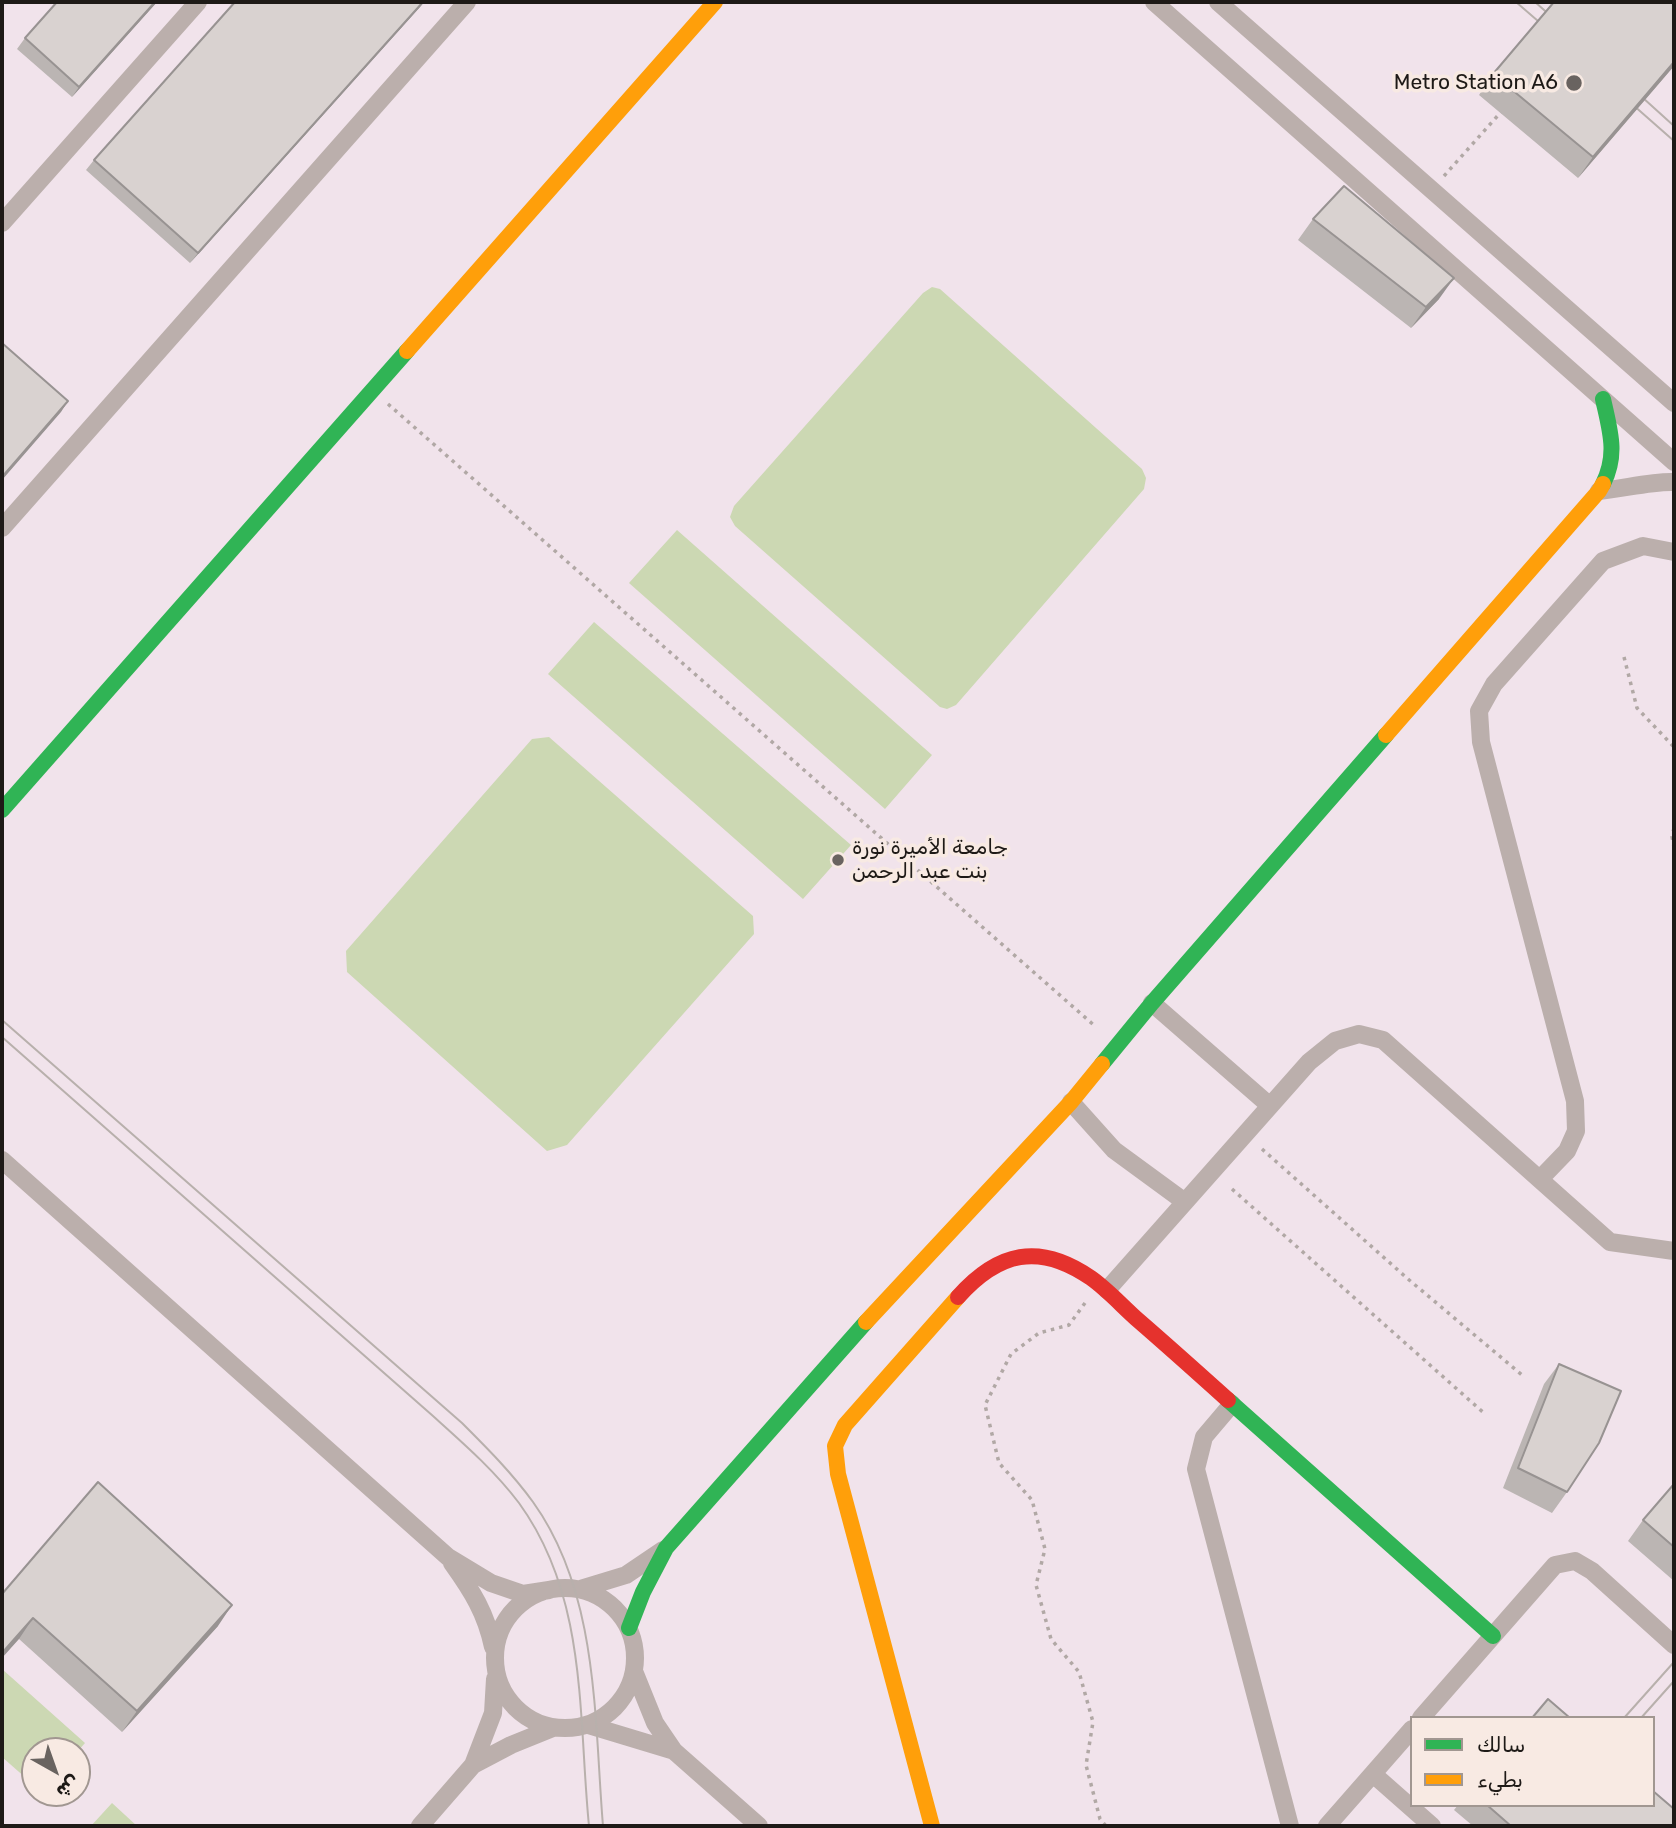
<!DOCTYPE html>
<html>
<head>
<meta charset="utf-8">
<style>
  body { margin:0 }
  #map { position:relative; width:1676px; height:1828px; overflow:hidden; background:#f3ebe8; font-family:Rubik,"Noto Sans Arabic",sans-serif }
  canvas { display:block }
  .frame { position:absolute; inset:0; border:4px solid #1e1a17; pointer-events:none }
  .legend { position:absolute; left:1410px; top:1716px; width:245px; height:91px; box-sizing:border-box; background:#f8eae3; border:2px solid #a19791; margin:0; padding:9px 12px; list-style:none; font-size:21px; color:#1e1a17 }
  .legend li { display:flex; align-items:center; gap:14px; height:35px }
  .legend b { width:35px; border:2px solid #a19791 }
  .north { position:absolute; left:21px; top:1737px; width:70px; height:70px; box-sizing:border-box; background:#f8eae3; border:2px solid #a19791; border-radius:50%; rotate:140deg; font-size:19px; font-weight:700; line-height:28px; text-align:center; color:#1e1a17 }
  .north::after { content:''; display:block; margin:auto; width:24px; height:32px; background:#696360; clip-path:polygon(50% 0,100% 100%,50% 72%,0 100%) }
</style>
</head>
<body>
<div id="map">
<canvas width="1676" height="1828"></canvas>
<div class="frame"></div>
<ul class="legend">
<li><b style="height:9px;background:#30b455"></b>سالك</li>
<li><b style="height:9px;background:#ff9f0a"></b>بطيء</li>
</ul>
<div class="north">ش</div>
</div>
<script>
const ctx = document.querySelector('canvas').getContext('2d');
ctx.lineJoin = 'round';
function paint(path, color) {
  ctx.fillStyle = color;
  ctx.fill(path, 'evenodd');
}
function stroke(path, color, width, dash) {
  ctx.strokeStyle = color;
  ctx.lineWidth = width;
  ctx.lineCap = dash ? 'butt' : 'round';
  ctx.setLineDash(dash || []);
  ctx.stroke(path);
}
function label(font, color, halo, rows, align = 'center') {
  ctx.font = font + ' Rubik,"Noto Sans Arabic",sans-serif';
  ctx.lineWidth = 7;
  ctx.setLineDash([]);
  ctx.textBaseline = 'middle';
  ctx.strokeStyle = halo;
  ctx.fillStyle = color;
  for (const [text, x, y, turn = 0] of rows) {
    ctx.save();
    ctx.translate(x, y);
    ctx.rotate((+turn || 0) * Math.PI / 180);
    ctx.textAlign = isNaN(turn) ? turn : align;
    if (halo) ctx.strokeText(text, 0, 0);
    ctx.fillText(text, 0, 0);
    ctx.restore();
  }
}
const education = new Path2D(`
  M2,2H1674V1826H2ZM1412,1718H1653V1805H1412ZM35,1751H77V1793H35Z`);
const green = new Path2D(`
  M932,287L940,289L1142,469L1146,478L1144,489L956,705L947,709L940,707L735,526L730,517L734,506L923,293Z
  M677,530L932,755L885,809L629,583Z
  M594,622L851,845L803,899L548,674Z
  M549,737L753,916L754,934L567,1145L547,1151L347,972L346,951L532,739Z
  M2,1669L85,1743L77,1752L35,1751V1786L2,1757Z
  M112,1803L137,1826H91Z`);
const path = new Path2D(`
  M1444,176L1501,112
  M388,404L1096,1027
  M1624,657L1637,708L1673,746L1674,753
  M1674,828L1672,837L1674,847
  M1262,1149L1408,1279L1522,1375
  M1232,1189L1485,1414
  M1085,1303L1069,1325L1039,1333L1011,1354L985,1405L999,1463L1032,1500L1045,1549L1036,1585L1051,1639L1079,1672L1093,1722L1086,1765L1100,1819L1106,1826`);
const street = new Path2D(`
  M1154,2L1674,462
  M1218,2L1674,403
  M2,223L198,2
  M1599,491C1623,489 1651,481 1674,482
  M2,528L467,2
  M1152,1003L1269,1105
  M1071,1102L1114,1150L1185,1202
  M2,1160L448,1557L491,1583L523,1594L549,1590
  M1540,1179L1567,1151L1576,1131L1575,1101L1481,742L1479,711L1494,684L1603,561L1643,546L1674,552
  M1107,1290L1309,1062L1335,1041L1359,1034L1383,1040L1610,1242L1674,1251
  M1232,1404L1204,1437L1196,1469L1290,1826
  M452,1563C472,1591 486,1613 493,1647
  M495 1658a70 70 0 1 1 140 0a70 70 0 1 1-140 0Z
  M580,1589L626,1575L663,1550
  M634,1671L655,1723L674,1751L759,1826
  M1421,1718L1555,1565L1575,1561L1592,1571L1674,1645
  M588,1725L674,1751
  M473,1765L511,1745L553,1728
  M1373,1774L1432,1826
  M420,1826L473,1765L493,1713L495,1679
  M1327,1826L1412,1729`);
const fast = new Path2D(`
  M1603,484C1618,454 1610,431 1603,399
  M2,810L407,351
  M1102,1064L1152,1003L1386,735
  M1228,1400L1493,1636
  M629,1628L643,1592L666,1548L866,1322`);
const slow = new Path2D(`
  M407,351L715,2
  M1386,735L1599,491L1603,484
  M866,1322L1071,1102L1102,1064
  M932,1826L838,1474L835,1446L845,1425L958,1297`);
const jam = new Path2D(`
  M958,1297C998,1252 1039,1242 1091,1278C1108,1290 1123,1307 1139,1321C1169,1347 1198,1373 1228,1400`);
const tram = new Path2D(`
  M1516,2L1553,34
  M1535,2L1561,25
  M1632,88L1674,126
  M1624,97L1674,141
  M2,1020L462,1423C487,1448 512,1473 533,1502C599,1594 594,1718 603,1826
  M2,1037L433,1416C463,1443 494,1470 519,1503C588,1598 578,1716 589,1826
  M1624,1718L1674,1662
  M1641,1718L1674,1681`);
const wall = new Path2D(`
  M57,2H157L72,97L17,49L25,38Z
  M235,2H424L190,263L86,170L94,160Z
  M1674,66L1578,178L1479,95L1493,74Z
  M1313,219L1439,299L1411,328L1298,240Z
  M1559,1364L1567,1492L1552,1513L1503,1488L1544,1384Z
  M1674,1484V1581L1628,1541L1643,1520Z
  M2,1594L218,1626L122,1732L19,1639Z
  M1458,1805H1653L1674,1826H1473L1454,1810Z`);
const shadedWall = new Path2D(`
  M155,2H157L72,97L79,87Z
  M423,2H424L420,7L190,263L198,253Z
  M1674,62V66L1578,178L1593,157Z
  M1454,278L1439,299L1411,328L1426,307Z
  M68,401L61,412L2,480V477Z
  M232,1605L218,1626L122,1732L137,1711Z
  M33,1618L19,1639L2,1658V1653Z`);
const building = new Path2D(`
  M57,2H155L79,87L25,38Z
  M235,2H423L198,253L94,160Z
  M1554,2H1674V62L1593,157L1493,74Z
  M1344,186L1454,278L1426,307L1313,219Z
  M2,343L68,401L2,477Z
  M1559,1364L1621,1391L1599,1443L1567,1492L1518,1468Z
  M98,1482L232,1605L137,1711L33,1618L2,1653V1594Z
  M1674,1484V1547L1643,1520Z
  M1548,1699L1570,1718H1532Z
  M1653,1791L1674,1809V1826H1511L1487,1805H1653Z`);
const markers = [
  [1574,83,9,"#696360"],
  [838,860,7,"#696360"]
];
const poiNames = [
  ["Metro Station A6",1558,83],
  ["جامعة الأميرة نورة",852,848,"left"],
  ["بنت عبد الرحمن",852,872,"left"]
];
paint(education, '#f1e3eb');
paint(green, '#ccd8b3');
stroke(path, '#b1a8a5', 3.5, [3.5, 5]);
stroke(street, '#bbafac', 18);
stroke(fast, '#30b455', 16);
stroke(slow, '#ff9f0a', 16);
stroke(jam, '#e5322d', 16);
stroke(tram, '#b8b0ac', 2);
paint(wall, '#bbb5b3');
paint(shadedWall, '#989392');
paint(building, '#d9d2d0');
stroke(building, '#989392', 2);
for (const [x, y, r, color] of markers) {
  const dot = new Path2D();
  dot.arc(x, y, r, 0, 2 * Math.PI);
  ctx.fillStyle = color;
  ctx.fill(dot);
  stroke(dot, '#f8eae3', 2.5);
}
label('21px', '#1e1a17', '#f8eae3', poiNames, 'right');
</script>
</body>
</html>
